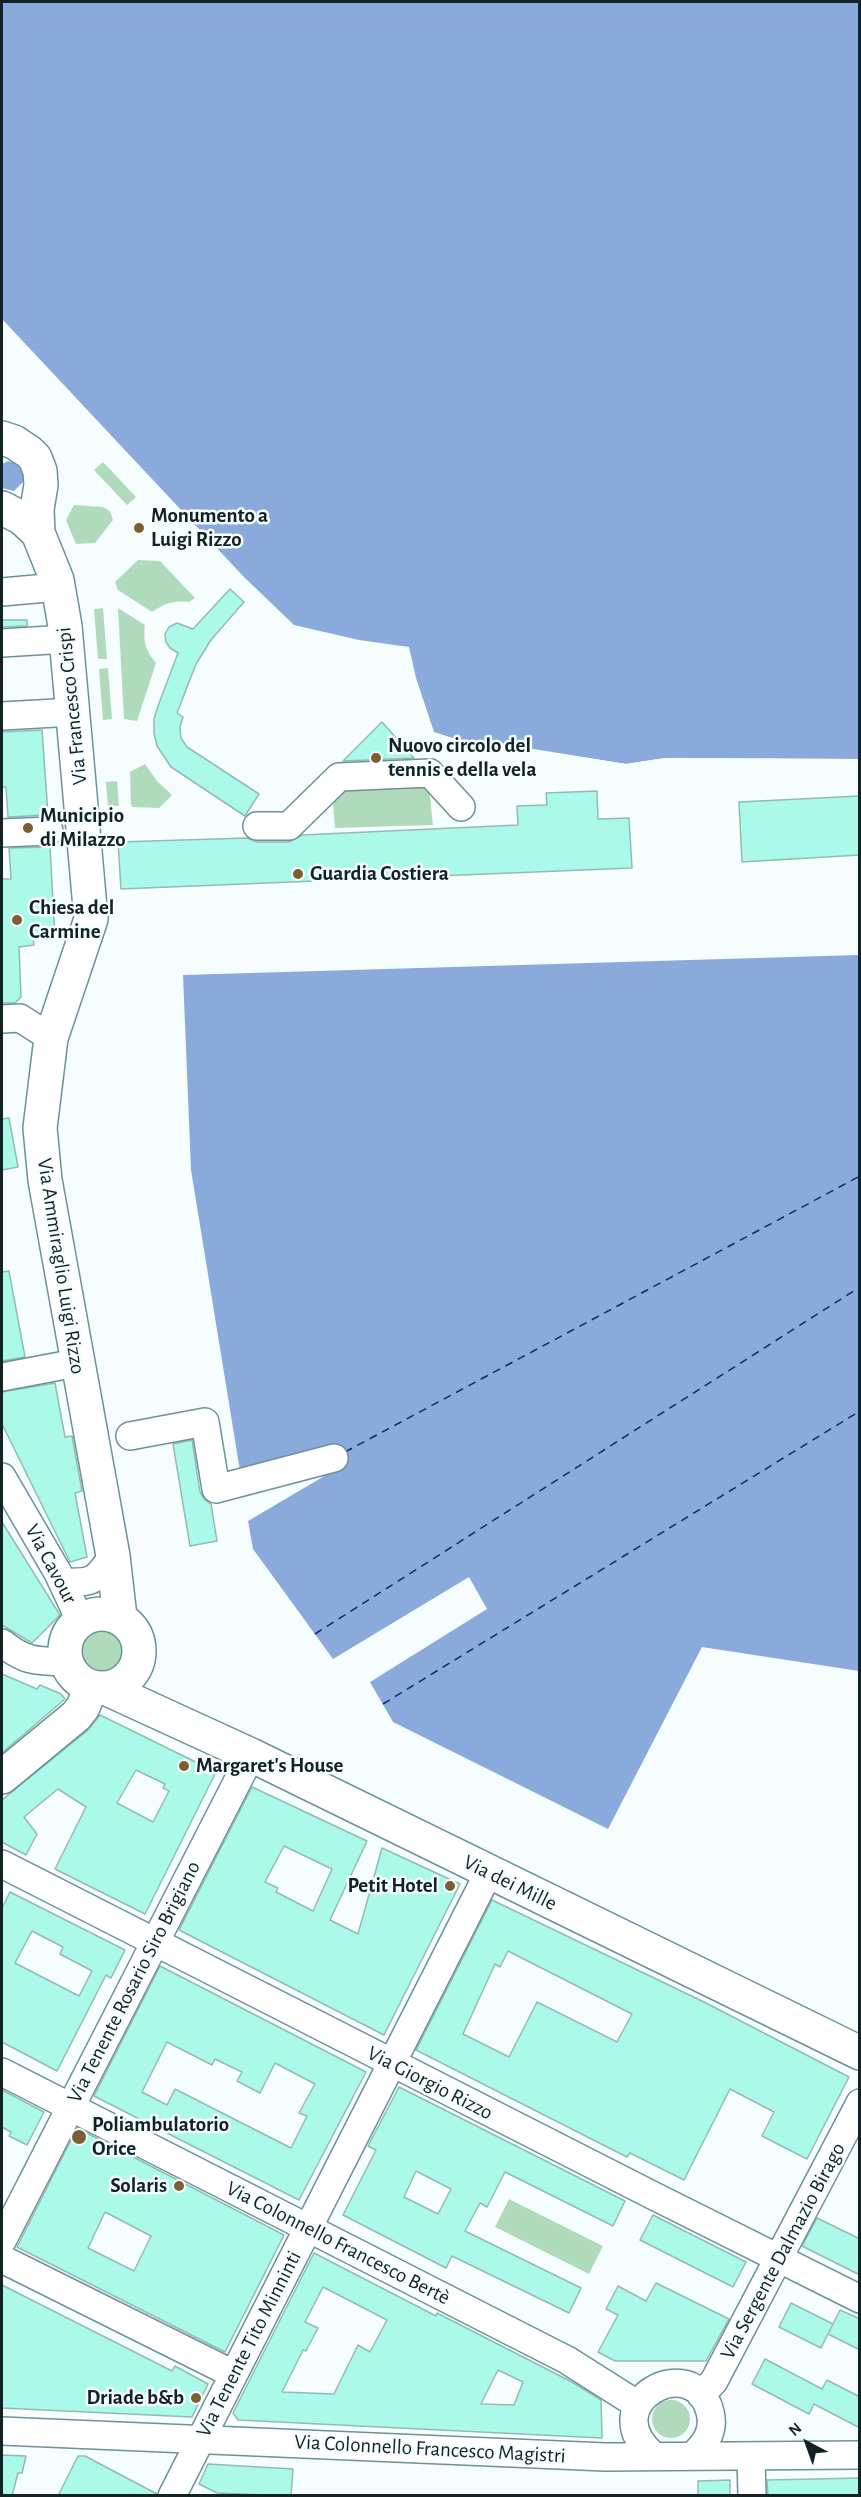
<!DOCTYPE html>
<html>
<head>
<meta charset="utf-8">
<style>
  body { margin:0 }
  #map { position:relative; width:861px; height:2497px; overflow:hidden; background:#f5fdff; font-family:"Alegreya Sans",sans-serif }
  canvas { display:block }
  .frame { position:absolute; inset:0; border:3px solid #132325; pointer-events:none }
  .north { position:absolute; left:777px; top:2413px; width:60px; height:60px; -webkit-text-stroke:4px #f5fdff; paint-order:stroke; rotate:319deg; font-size:16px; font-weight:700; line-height:24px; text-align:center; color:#132325 }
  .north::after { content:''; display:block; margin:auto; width:21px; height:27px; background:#132325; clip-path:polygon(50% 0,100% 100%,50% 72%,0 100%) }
</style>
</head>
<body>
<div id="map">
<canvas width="861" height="2497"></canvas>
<div class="frame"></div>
<div class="north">N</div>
</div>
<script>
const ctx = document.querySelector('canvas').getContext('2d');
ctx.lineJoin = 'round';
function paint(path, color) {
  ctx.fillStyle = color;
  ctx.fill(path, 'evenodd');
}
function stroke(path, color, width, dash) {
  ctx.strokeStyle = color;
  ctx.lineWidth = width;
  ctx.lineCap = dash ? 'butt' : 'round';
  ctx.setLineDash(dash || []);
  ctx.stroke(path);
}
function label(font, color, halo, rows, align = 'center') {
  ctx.font = font + ' "Alegreya Sans",sans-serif';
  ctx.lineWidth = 5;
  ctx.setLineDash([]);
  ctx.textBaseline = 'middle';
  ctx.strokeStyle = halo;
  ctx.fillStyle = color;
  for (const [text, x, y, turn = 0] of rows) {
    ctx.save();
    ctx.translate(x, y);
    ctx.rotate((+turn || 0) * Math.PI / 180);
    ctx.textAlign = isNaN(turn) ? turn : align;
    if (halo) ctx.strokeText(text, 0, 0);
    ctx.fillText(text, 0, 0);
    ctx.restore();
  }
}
const green = new Path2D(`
  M103,462L136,497L127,505L94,470Z
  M74,505L103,507L110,511L113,520L95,543L76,544L66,520Z
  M138,560L160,561L195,598L189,602C174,600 165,603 152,612L118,590L115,582Z
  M103,608L107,659H98L94,609Z
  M118,608L145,625C143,641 145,650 156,663L137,721L124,719Z
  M108,668L112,719L103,720L99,669Z
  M145,764L157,781L172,795L159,808L133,807L131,805L130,772Z
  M428,778L433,825L335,828L332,791Z
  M117,781L119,806H108L106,782Z
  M80 1650a22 22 0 1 1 44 0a22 22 0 1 1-44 0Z
  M509,2199L603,2246L589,2274L495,2227Z
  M652 2419a19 19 0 1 1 38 0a19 19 0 1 1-38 0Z`);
const water = new Path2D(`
  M2,2H859V759L665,758L626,764L509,745L496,752L434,732L416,678L409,647L359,640L294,625L243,576L2,319Z
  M8,461L18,464L24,471V481L14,491L2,488V464Z
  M859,955V1671L702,1647L608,1829L393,1722L370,1682L487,1609L469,1577L333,1659L253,1549L248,1521L338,1468L240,1471L191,1170L183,975Z`);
const pier = new Path2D(`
  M563,754L626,764L665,758L859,759L860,762L665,761L626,767L581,760Z`);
const ferry = new Path2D(`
  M345,1452L860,1176
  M315,1634L860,1287
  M383,1704L860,1411`);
const building = new Path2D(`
  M230,589L244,602L211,640L196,664L177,713L183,717L180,727L181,738L187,747L259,794L245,816L171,767L157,746L154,733V719L158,706L178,653L170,648L166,642L165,634L169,627L177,623L193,629Z
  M2,620H27V626L2,627Z
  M382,722L414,758L343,761Z
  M42,730L48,815L8,817L6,787H2V732Z
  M597,791L598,819L629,818L632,868L121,889L118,842L247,838L257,842H289L302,835L518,825L517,806L547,805L546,793Z
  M860,796V855L742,862L739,802Z
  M50,847L55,937L33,938L34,945L19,947L21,997L15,1003H2V879H11L9,848Z
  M9,1118L18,1167L2,1170V1119Z
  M9,1271L25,1357L2,1361V1272Z
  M55,1383L65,1437L72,1436L82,1491L75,1493L87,1557L70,1562L2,1424V1392Z
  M192,1440L200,1492L205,1500L211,1504L217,1541L190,1546L173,1444Z
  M2,1522L60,1615L32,1643L2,1625Z
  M2,1674L37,1689L40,1685L61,1694L65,1699L2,1753Z
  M100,1715L216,1772L145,1914L55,1869L86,1807L58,1789L24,1817L37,1834L26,1855L2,1842V1800L88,1730ZM136,1770L165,1784L163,1788L169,1791L153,1822L117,1803Z
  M252,1787L367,1841L330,1920L358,1934L382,1848L460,1884L384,2035L179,1930ZM284,1846L332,1869L313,1911L276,1892L278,1888L265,1882Z
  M10,1892L125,1950L111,1978L106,1975L57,2071L2,2042V1908ZM32,1931L63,1947L60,1954L92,1971L79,1996L15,1963Z
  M492,1900L704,2002L849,2077L807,2159L762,2136L774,2112L730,2089L684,2180L630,2153L627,2157L416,2050ZM508,1951L632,2014L617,2042L537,2002L509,2057L463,2034L495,1964L500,1967Z
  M160,1966L366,2072L299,2200L94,2096ZM167,2042L212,2065L215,2059L242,2072L237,2081L260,2093L275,2063L315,2084L299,2113L307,2116L291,2148L175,2089L167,2105L142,2092Z
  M399,2087L625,2201L613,2226L505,2172L487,2207L480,2203L465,2231L581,2288L569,2313L452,2256L446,2268L343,2215L376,2150L368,2146ZM416,2171L451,2189L438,2214L404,2197Z
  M2,2090L44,2112L27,2145L9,2136L11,2132L2,2127Z
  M77,2128L284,2235L225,2352L17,2247ZM105,2212L151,2236L134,2271L88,2248Z
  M653,2215L746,2262L733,2287L640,2240Z
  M817,2218L860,2239V2275L802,2246Z
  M314,2253L436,2316L437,2313L572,2382L601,2400L602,2438L238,2420L233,2413ZM323,2287L387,2320L370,2352L358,2345L334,2394L282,2392L303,2350L306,2351L318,2328L305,2322ZM498,2370L523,2382L514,2405L481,2404Z
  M656,2283L729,2319L706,2361H615L598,2352L618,2315L606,2309L618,2286L646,2301Z
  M2,2285L172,2371L175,2366L208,2384L192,2417L2,2408Z
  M791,2303L833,2324L821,2348L779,2327Z
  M840,2310L860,2319V2350L828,2334Z
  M765,2359L822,2389L827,2380L860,2397V2428L814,2404L809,2414L752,2384Z
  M2,2455L26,2456L22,2473H18L12,2496H2Z
  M78,2456H85L157,2494L156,2496H58Z
  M208,2464L293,2469L291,2496L217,2493L199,2484Z
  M860,2478V2496H768L767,2480Z
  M730,2480V2496H698V2481Z`);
const minor = new Path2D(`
  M2,592L58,587
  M2,643L67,639
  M2,716L74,712
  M257,826H289L339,777L430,773L461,807
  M2,833L49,831
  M2,1019L20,1018L51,1038
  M2,1377L76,1363
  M130,1436L205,1422L216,1489L334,1458
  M2,1477L58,1573L80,1620
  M63,1582C94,1583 95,1581 113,1556
  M2,1643C26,1662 36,1661 66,1662
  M2,1864L652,2195L860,2299
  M2,2072L567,2360L638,2405
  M2,2241L251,1755
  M2,2259L233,2374
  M701,2395L714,2381L860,2103
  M2,2431L605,2457L860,2455
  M654,2456C591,2403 695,2348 710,2412C715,2431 705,2445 692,2456
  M751,2456L752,2496
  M172,2496L489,1872`);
const major = new Path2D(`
  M2,438L14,442L29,452L35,458L40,471L41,485L37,509L38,533L57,580L65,626L91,919L51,1038L40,1128L45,1180L113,1556L120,1617
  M2,508L22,518L38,533
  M65 1651a37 37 0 1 1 74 0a37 37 0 1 1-74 0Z
  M105,1688L251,1755L860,2053
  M2,1777L76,1716L83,1707L91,1687`);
const markers = [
  [139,528,6,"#7c5e32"],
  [376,758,6,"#7c5e32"],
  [28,828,6,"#7c5e32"],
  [298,874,6,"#7c5e32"],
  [17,920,6,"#7c5e32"],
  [184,1766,6,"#7c5e32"],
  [450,1886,6,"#7c5e32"],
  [79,2137,8,"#7c5e32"],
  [179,2186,6,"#7c5e32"],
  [196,2398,6,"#7c5e32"]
];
const poiNames = [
  ["Monumento a",151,516],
  ["Luigi Rizzo",151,540],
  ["Nuovo circolo del",388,746],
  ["tennis e della vela",388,770],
  ["Municipio",40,816],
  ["di Milazzo",40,840],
  ["Guardia Costiera",310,874],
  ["Chiesa del",29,908],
  ["Carmine",29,932],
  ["Margaret's House",196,1766],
  ["Petit Hotel",438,1886,"right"],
  ["Poliambulatorio",92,2125],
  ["Orice",92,2149],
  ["Solaris",167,2186,"right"],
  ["Driade b&b",184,2398,"right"]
];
const streetNames = [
  ["Via Francesco Crispi",72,706,-96],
  ["Via Ammiraglio Luigi Rizzo",61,1266,81],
  ["Via Cavour",51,1564,62],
  ["Via dei Mille",510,1883,26],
  ["Via Tenente Rosario Siro Brigiano",134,1982,-63],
  ["Via Giorgio Rizzo",430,2083,27],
  ["Via Colonnello Francesco Bertè",338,2243,27],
  ["Via Sergente Dalmazio Birago",783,2251,-62],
  ["Via Tenente Tito Minninti",249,2344,-63],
  ["Via Colonnello Francesco Magistri",430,2449,3]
];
paint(green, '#b0dabc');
paint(water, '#8aaadb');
paint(pier, '#f5fdff');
stroke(ferry, '#052d67', 1.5, [8, 6]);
paint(building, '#abf9e8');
stroke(building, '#94bbb2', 1.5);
stroke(minor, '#6b9297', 30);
stroke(major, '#6b9297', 36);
stroke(minor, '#fff', 27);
stroke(major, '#fff', 33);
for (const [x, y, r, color] of markers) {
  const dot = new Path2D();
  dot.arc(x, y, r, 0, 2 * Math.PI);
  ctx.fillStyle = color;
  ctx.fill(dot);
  stroke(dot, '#f5fdff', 2);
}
label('bold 21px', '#132325', '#f5fdff', poiNames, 'left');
label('21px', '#132325', '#f5fdff', streetNames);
</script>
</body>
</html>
